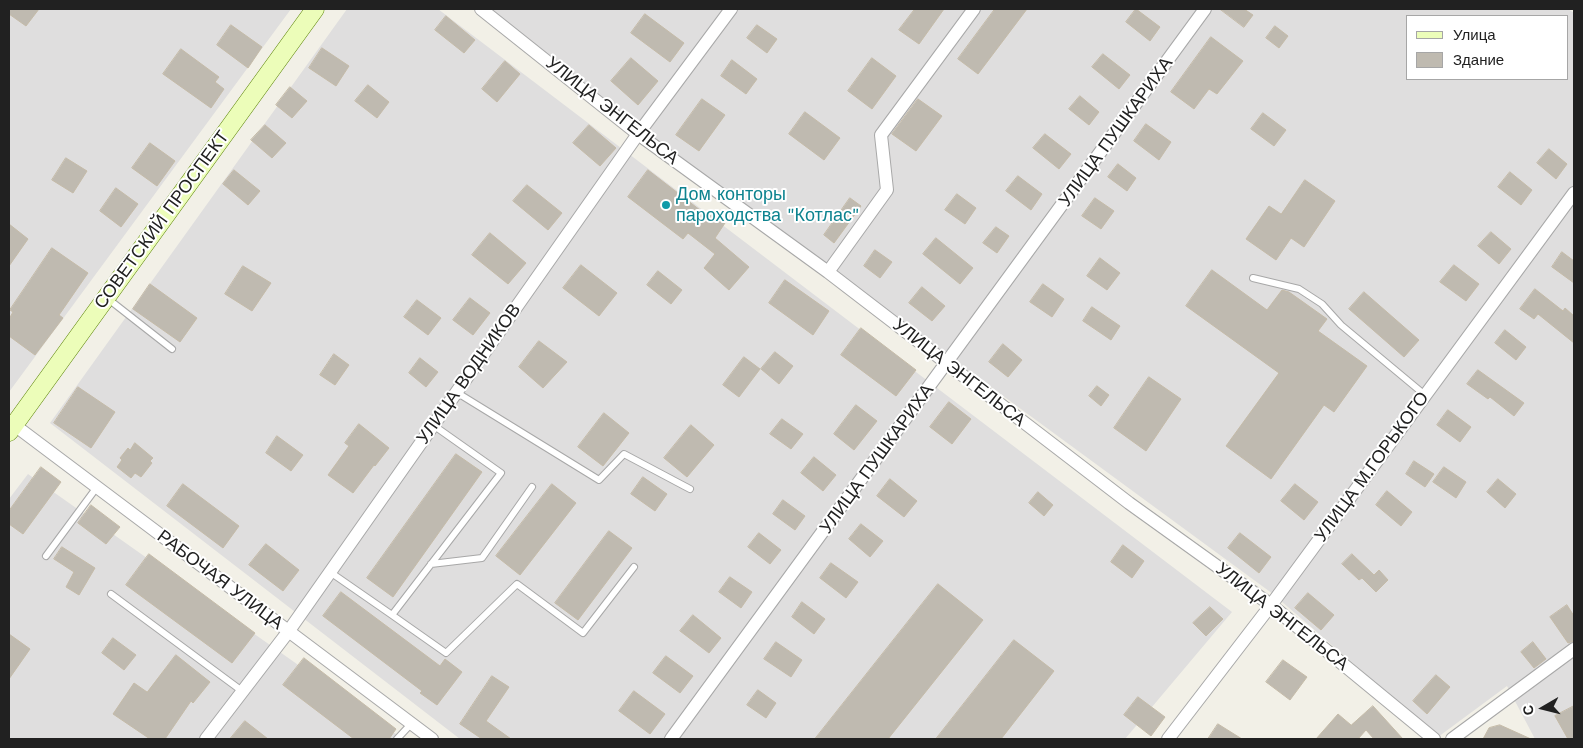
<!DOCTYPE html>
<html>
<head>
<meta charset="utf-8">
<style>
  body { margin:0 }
  #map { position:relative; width:1583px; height:748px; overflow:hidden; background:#f2f0e7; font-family:"Work Sans",sans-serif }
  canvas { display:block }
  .frame { position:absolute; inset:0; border:10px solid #212121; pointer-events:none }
  .legend { position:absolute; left:1406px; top:15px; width:162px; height:65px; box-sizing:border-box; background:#fff; border:1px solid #a6a6a6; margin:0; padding:6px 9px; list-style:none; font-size:15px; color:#212121 }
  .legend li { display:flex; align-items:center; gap:10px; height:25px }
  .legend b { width:25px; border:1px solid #a6a6a6 }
  .north { position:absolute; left:1518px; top:683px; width:50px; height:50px; -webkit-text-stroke:4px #fff; paint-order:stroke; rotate:262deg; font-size:14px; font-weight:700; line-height:20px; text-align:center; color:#212121 }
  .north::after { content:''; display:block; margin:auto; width:18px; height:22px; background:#212121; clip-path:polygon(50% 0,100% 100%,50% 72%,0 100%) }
</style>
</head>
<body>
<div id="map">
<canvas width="1583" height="748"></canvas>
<div class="frame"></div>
<ul class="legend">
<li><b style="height:6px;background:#ecfdb9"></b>Улица</li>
<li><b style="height:14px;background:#bfbab0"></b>Здание</li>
</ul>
<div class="north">С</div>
</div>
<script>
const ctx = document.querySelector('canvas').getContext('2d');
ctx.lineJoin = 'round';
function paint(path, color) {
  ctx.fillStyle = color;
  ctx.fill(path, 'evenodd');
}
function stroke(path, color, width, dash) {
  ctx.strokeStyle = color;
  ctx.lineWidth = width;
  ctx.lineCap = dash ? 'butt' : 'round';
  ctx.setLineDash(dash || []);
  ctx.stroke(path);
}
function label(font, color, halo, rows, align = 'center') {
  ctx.font = font + ' "Work Sans",sans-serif';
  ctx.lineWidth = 4;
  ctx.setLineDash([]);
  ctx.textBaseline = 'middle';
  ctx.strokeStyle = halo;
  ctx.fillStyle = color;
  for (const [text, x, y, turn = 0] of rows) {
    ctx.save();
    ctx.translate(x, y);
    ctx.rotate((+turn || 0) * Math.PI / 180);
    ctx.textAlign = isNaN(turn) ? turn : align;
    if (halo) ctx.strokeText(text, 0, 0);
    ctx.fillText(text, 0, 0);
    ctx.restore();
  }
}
const residential = new Path2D(`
  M9,9H291L9,392Z
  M347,9H438L1232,612L1125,739H460L50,423Z
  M476,9H1568L1574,13V739H1535L1507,686L1438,737L1273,594ZM1407,16H1567V79H1407Z
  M28,474L403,739H9V499Z`);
const building = new Path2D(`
  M9,9H39L26,26L9,14Z
  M915,9H944L919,44L899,30Z
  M995,9H1027L978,74L958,59Z
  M1136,9L1160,27L1150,41L1126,22Z
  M1220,9H1244L1253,15L1244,27Z
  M645,14L684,43L670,62L631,33Z
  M446,16L475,40L464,53L435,30Z
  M231,25L262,47L248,68L217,45Z
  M757,25L777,39L767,53L747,38Z
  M1275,26L1288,36L1279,48L1266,38Z
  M1211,37L1243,61L1217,94L1209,89L1194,109L1171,92Z
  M322,48L349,66L336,86L309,68Z
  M181,49L219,77L215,82L224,89L211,108L163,74Z
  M1103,54L1130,75L1119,89L1092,67Z
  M631,58L658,81L638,105L611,81Z
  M872,58L896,76L872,109L848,91Z
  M732,60L757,79L746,94L721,76Z
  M505,61L520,74L497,102L482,89Z
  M368,85L389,102L377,118L355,101Z
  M290,87L307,101L292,118L276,105Z
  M1080,96L1099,112L1089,125L1069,109Z
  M702,99L725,115L699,151L676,135Z
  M918,99L942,116L916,151L892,134Z
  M805,112L840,138L824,160L789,134Z
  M1263,113L1286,130L1274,146L1251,129Z
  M1146,124L1171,142L1159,160L1134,141Z
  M265,125L286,143L272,158L251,140Z
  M589,125L616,148L600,166L573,143Z
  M1045,134L1071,154L1059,169L1033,148Z
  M150,143L175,161L157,186L132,168Z
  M1549,149L1567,164L1556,179L1537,163Z
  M66,158L87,171L73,193L52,180Z
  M1118,164L1136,178L1127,191L1108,177Z
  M234,170L260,191L248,205L223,184Z
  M648,170L709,217L712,214L725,223L715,238L749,267L729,290L704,268L715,254L688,233L683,239L628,197Z
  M1510,172L1532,190L1521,205L1498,187Z
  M1018,176L1042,194L1031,210L1006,191Z
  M1305,180L1335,201L1304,247L1291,238L1276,260L1246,239L1269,206L1281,214Z
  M527,185L562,213L548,230L513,201Z
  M116,188L138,204L121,227L100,211Z
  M957,194L976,208L965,224L945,210Z
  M850,198L861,206L834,243L824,235Z
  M1095,198L1114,211L1101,229L1082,216Z
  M9,224L28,239L9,266Z
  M996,227L1009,236L997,253L983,243Z
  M1491,232L1511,249L1499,264L1478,246Z
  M490,233L526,263L508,284L472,255Z
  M936,238L973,268L960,284L923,254Z
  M52,248L88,273L59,315L63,318L35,355L9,336V319L13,312L10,310Z
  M875,250L892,262L880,278L864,266Z
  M1562,252L1574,261V283L1552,267Z
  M1100,258L1120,273L1107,290L1087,276Z
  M581,265L617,293L599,316L563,288Z
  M1454,265L1479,284L1466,301L1440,282Z
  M243,266L271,283L252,311L225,294Z
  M1212,270L1267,310L1282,290L1289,292L1327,319L1318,331L1367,366L1334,412L1324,405L1271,479L1226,446L1279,373L1186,306Z
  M658,271L682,290L671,304L647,285Z
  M785,280L829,311L813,335L769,303Z
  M150,284L197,318L180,342L133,309Z
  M1043,284L1064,299L1052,317L1030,302Z
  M922,287L945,306L932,321L909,303Z
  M1535,289L1563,311L1565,308L1574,316V343L1538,314L1534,319L1520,309Z
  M1364,292L1419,340L1404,357L1349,309Z
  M470,298L490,313L473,335L453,320Z
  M417,300L441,318L428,335L404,317Z
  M1092,307L1120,326L1111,340L1083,321Z
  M861,328L916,370L896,396L841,355Z
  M1505,330L1526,347L1516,360L1495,343Z
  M539,341L567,362L543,388L519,367Z
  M1003,344L1022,360L1008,377L989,362Z
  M775,352L793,366L779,384L761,369Z
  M334,354L349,365L335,385L320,375Z
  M744,357L760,369L739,397L723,385Z
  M420,358L438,372L426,387L409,373Z
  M1478,370L1524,403L1514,416L1490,397L1488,399L1467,384Z
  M1149,377L1181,399L1146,451L1114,428Z
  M1097,386L1109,395L1101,406L1089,396Z
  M78,387L115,412L91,448L54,423Z
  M949,402L971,419L952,444L930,427Z
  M856,405L877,421L854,450L834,434Z
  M1448,410L1471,427L1460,442L1437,425Z
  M604,413L629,433L603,466L578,447Z
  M782,419L803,434L791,449L770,434Z
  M359,424L389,448L375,466L374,465L353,493L328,475L349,446L345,443Z
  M691,425L714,445L687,477L664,458Z
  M277,436L303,455L291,471L266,453Z
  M135,443L153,458L150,461L152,463L141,477L135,473L131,478L117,467L122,460L120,458L128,448L130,450Z
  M456,454L482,472L393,597L367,578Z
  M814,457L836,475L823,491L801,473Z
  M1414,461L1434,474L1425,487L1406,474Z
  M41,467L61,482L23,534L9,524V511Z
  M1444,467L1466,482L1456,498L1433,482Z
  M643,477L667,494L655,511L631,494Z
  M890,479L917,501L904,517L877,496Z
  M1498,479L1516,494L1505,508L1487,492Z
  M183,484L239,526L223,548L167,506Z
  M552,484L576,503L520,575L496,556Z
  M1295,484L1318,502L1304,520L1281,501Z
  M1387,491L1412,512L1401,526L1376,505Z
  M1038,492L1053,505L1044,516L1029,503Z
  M783,500L805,516L795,530L773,514Z
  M91,505L120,527L106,544L78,523Z
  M861,524L883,541L870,557L849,539Z
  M609,531L632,548L578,620L555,603Z
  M759,533L781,550L770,564L748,547Z
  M1240,533L1271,557L1259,573L1228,548Z
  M266,544L299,570L283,591L249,565Z
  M1123,545L1144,561L1132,578L1111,562Z
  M62,547L95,568L79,595L66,587L74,572L54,559Z
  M149,554L255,633L232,663L126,585Z
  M1352,554L1374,575L1379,570L1388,580L1376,592L1362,578L1359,580L1342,564Z
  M831,563L858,582L846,598L820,578Z
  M730,577L752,592L741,608L719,592Z
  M938,584L983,620L888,739H815Z
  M341,592L440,666L445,659L462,672L437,705L420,693L422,691L323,616Z
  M1308,593L1334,615L1321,630L1295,608Z
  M802,602L825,619L814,634L792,617Z
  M1567,605L1574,616V641L1568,643L1550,617Z
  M1210,607L1223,619L1206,636L1193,623Z
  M693,615L721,638L709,653L680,631Z
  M9,634L30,649L9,679Z
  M113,638L136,655L124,670L102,653Z
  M1014,640L1054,671L1001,739H936Z
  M776,642L802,660L791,677L764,659Z
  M1533,642L1546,659L1534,668L1521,652Z
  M176,655L210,682L193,703L191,701L165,739H150L113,714L134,683L147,692Z
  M666,656L693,676L680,693L653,673Z
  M304,658L396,729L389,739H354L283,685Z
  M1283,660L1307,677L1290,700L1266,682Z
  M1436,675L1450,687L1427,714L1413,701Z
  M492,676L509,687L486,721L511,739H482L460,724Z
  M758,690L776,703L766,718L747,705Z
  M634,691L665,714L650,734L619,711Z
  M1138,697L1165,717L1151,736L1124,715Z
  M1373,706L1403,739H1374L1366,730L1358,739H1316L1338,714L1351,725Z
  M1574,706V739H1568L1555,716Z
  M245,721L268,739H230Z
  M1218,724L1242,739H1208Z
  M1500,725L1531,739H1483L1489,728Z`);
const lane = new Path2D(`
  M1253,278L1299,289L1322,304L1341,325L1425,395
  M107,298L172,349
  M456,392L599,480L624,454L690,489
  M46,556L97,487
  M431,564L482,558L532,487
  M330,572L392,615L501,473L433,425
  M111,594L242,691
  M392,615L446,653L517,584L583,633L634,567
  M397,739L411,724`);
const street = new Path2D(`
  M481,9L638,134L828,272L1129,503L1271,605L1434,739
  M828,272L887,190L881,135L974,9
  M9,421L432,739
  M206,739L288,632L638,134L731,9
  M671,739L1205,9
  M1168,739L1271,605L1574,193
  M1452,739L1574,649`);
const secondary = new Path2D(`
  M9,432L315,9`);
const markers = [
  [666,205,5,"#0f9aa8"]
];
const streetNames = [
  ["УЛИЦА ЭНГЕЛЬСА",612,111,38],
  ["УЛИЦА ПУШКАРИХА",1116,132,-54],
  ["СОВЕТСКИЙ ПРОСПЕКТ",162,220,-54],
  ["УЛИЦА ЭНГЕЛЬСА",959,373,38],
  ["УЛИЦА ВОДНИКОВ",469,374,-55],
  ["УЛИЦА ПУШКАРИХА",877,459,-54],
  ["УЛИЦА М.ГОРЬКОГО",1372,467,-54],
  ["РАБОЧАЯ УЛИЦА",220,580,37],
  ["УЛИЦА ЭНГЕЛЬСА",1282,617,38]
];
const cultureNames = [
  ["Дом конторы",676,195],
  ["пароходства \"Котлас\"",676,216]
];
paint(residential, '#dfdede');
paint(building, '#bfbab0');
stroke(building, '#c5bba8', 1);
stroke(lane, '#a8a8a8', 8);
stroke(street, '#a8a8a8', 14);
stroke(secondary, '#578000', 19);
stroke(lane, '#fff', 6);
stroke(street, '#fff', 12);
stroke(secondary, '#ecfdb9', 18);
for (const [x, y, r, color] of markers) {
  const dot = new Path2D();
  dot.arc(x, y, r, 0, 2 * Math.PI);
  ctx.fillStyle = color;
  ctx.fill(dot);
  stroke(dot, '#fff', 2);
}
label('18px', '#212121', '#fff', streetNames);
label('18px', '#0d838f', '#fff', cultureNames, 'left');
</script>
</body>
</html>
